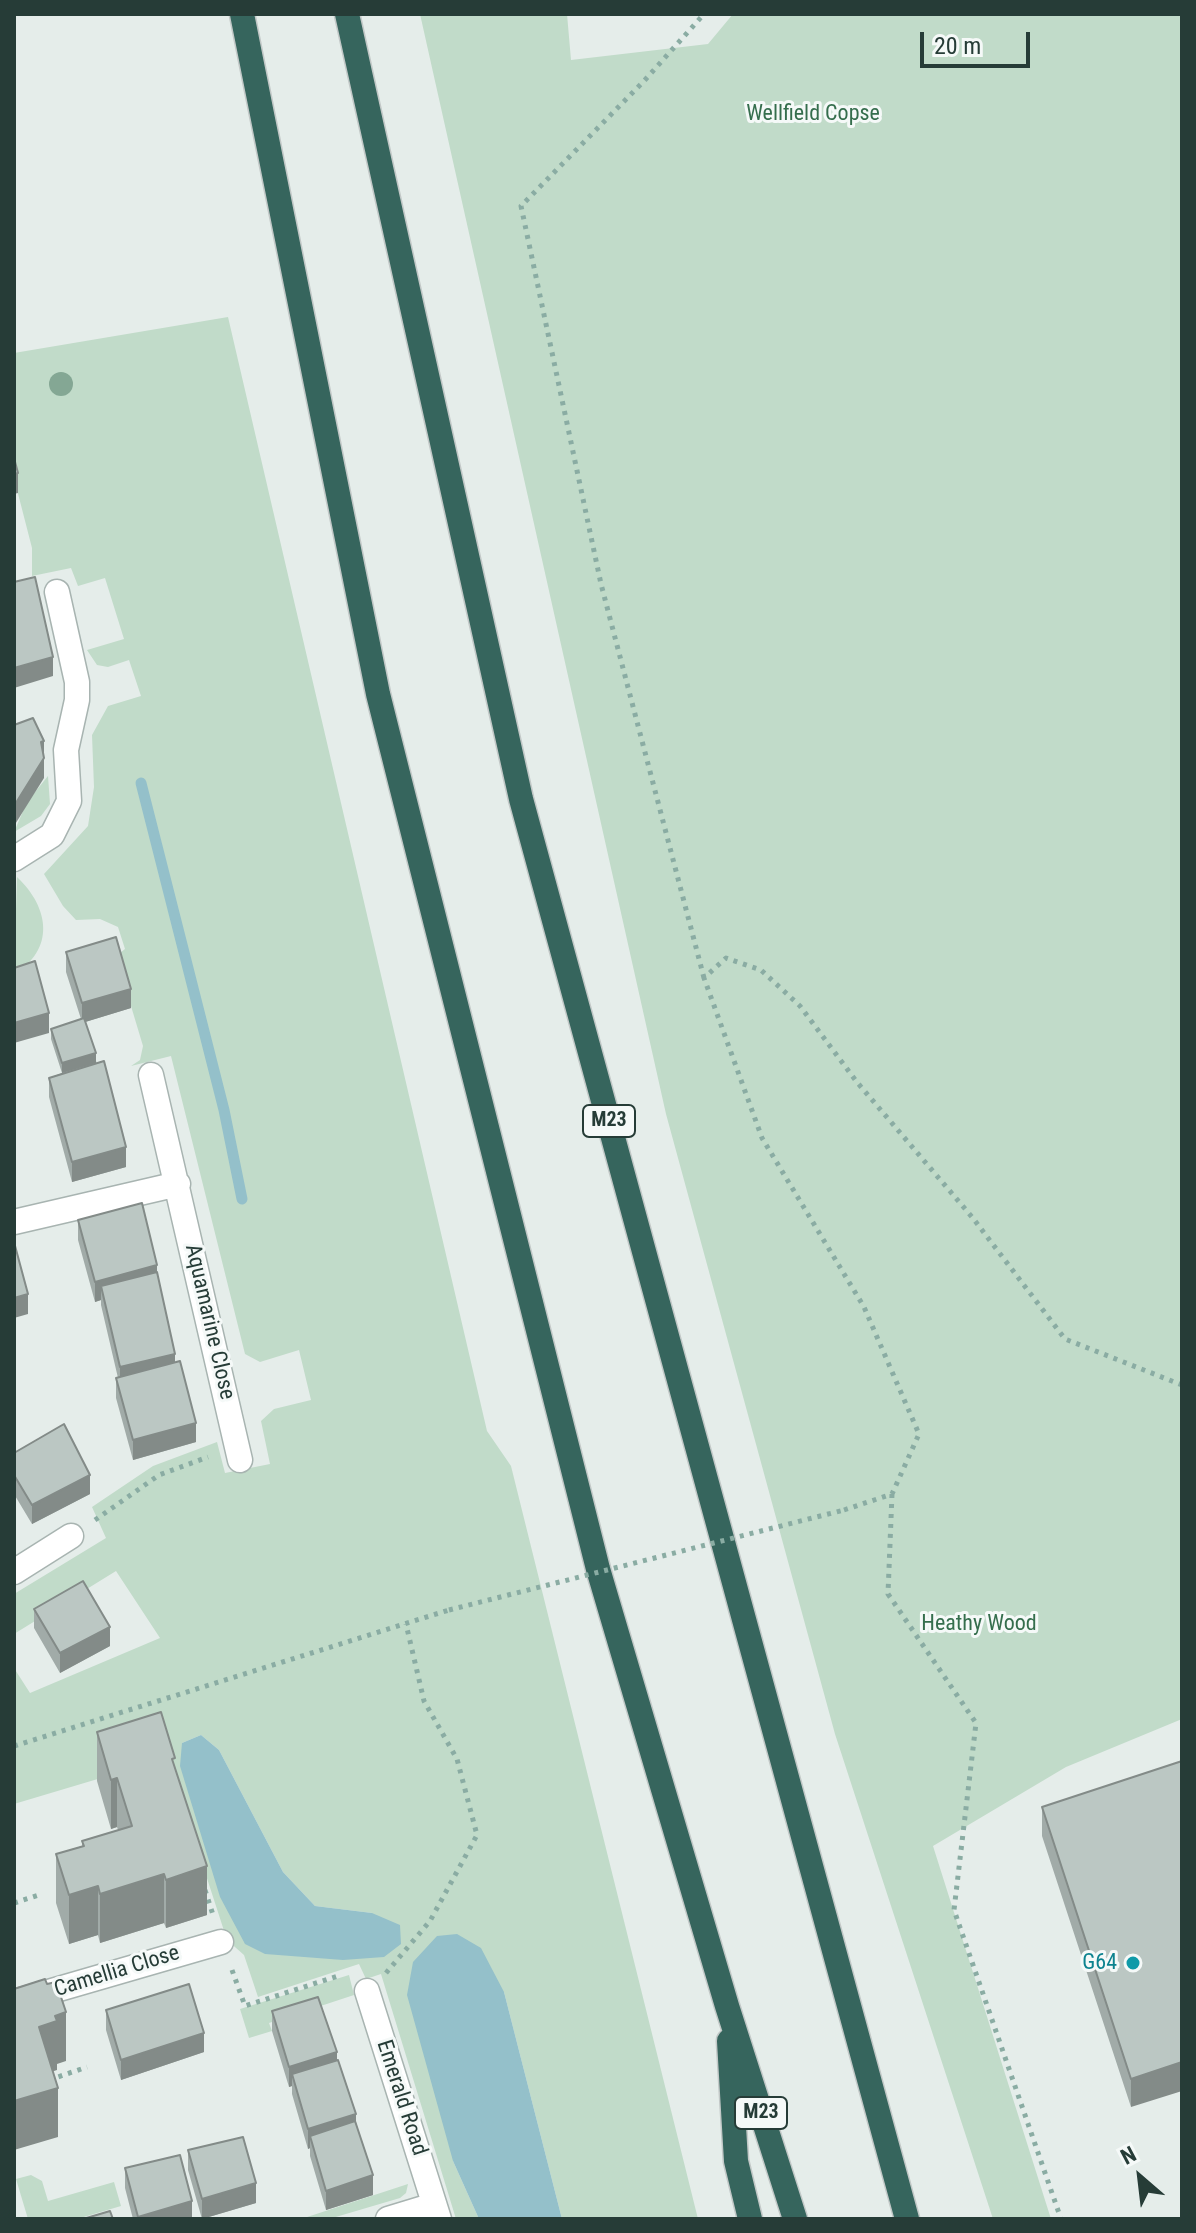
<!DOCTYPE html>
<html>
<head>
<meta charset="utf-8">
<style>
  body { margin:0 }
  #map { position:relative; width:1196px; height:2233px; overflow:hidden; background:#e5edea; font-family:"Roboto Condensed",sans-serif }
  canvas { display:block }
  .frame { position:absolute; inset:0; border:16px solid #263c37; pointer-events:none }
  .north { position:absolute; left:1100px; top:2137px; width:80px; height:80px; -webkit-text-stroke:6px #f5f9f8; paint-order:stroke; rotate:332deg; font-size:22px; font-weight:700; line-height:32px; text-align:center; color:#263c37 }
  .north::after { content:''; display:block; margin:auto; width:28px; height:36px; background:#263c37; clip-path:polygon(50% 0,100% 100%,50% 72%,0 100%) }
  .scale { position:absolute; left:920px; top:32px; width:110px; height:36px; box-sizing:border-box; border:4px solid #263c37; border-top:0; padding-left:10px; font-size:24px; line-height:28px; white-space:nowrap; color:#263c37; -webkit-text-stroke:6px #f5f9f8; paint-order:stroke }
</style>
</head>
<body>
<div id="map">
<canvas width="1196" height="2233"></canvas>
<div class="frame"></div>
<div class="north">N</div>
<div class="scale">20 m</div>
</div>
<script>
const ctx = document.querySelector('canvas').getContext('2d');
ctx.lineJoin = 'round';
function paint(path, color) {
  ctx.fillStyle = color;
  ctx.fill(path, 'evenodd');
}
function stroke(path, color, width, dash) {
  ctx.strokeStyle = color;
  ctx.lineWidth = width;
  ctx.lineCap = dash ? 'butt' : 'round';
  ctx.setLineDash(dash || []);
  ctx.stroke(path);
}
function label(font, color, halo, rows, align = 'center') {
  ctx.font = font + ' "Roboto Condensed",sans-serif';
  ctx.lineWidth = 6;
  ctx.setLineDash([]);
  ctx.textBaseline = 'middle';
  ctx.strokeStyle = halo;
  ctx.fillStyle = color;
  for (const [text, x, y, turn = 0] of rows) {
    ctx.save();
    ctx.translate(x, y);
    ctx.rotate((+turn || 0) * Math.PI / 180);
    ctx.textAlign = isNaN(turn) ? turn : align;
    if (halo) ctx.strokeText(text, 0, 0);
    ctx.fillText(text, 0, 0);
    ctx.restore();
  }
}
const green = new Path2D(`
  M420,14H567L571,60L708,44L733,14H1182V1719L1066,1767L933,1846L1051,2219H993L835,1734L666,1114Z
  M228,317L487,1431L511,1466L698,2219H562L504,1992L453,2161L479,2219H456L381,1974L366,1979L359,1964L258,1997L244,1955L227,1940L168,1758L14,1804V1668L30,1693L160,1638L116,1571L14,1634V1594L106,1538L92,1507L153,1466L217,1442L225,1473L270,1464L261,1421L274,1409L311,1400L299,1350L260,1362L245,1354L171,1056L131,1066L140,1060L143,1046L116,956L125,949L118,927L100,919L76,920L63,906L44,874L88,826L94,787L92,735L108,706L141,696L129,660L108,667L97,665L87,650L124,639L105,578L78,586L71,568L32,576V548L14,478V353ZM201,1735L219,1750L283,1872L315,1906L372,1913L343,1960L182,1743Z
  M48,776L50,804L41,816L14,832L27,802Z
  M17,877C50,908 55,950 14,974Z
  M349,1975L354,1995L269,2023L272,2031L249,2038L240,2009Z
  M31,2175L42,2181L48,2201L114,2182L121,2206L77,2219H28L16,2179Z
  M408,2184L406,2193L400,2198L329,2219H301Z`);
const water = new Path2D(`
  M201,1735L219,1750L283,1872L315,1906L372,1913L400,1925L401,1944L384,1957L343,1960L265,1954L245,1944L220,1897L180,1766L182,1743Z
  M457,1934L481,1948L504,1992L562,2219H479L453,2161L407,1995L413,1962L437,1936Z`);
const stream = new Path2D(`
  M141,783L224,1110L242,1199`);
const path = new Path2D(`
  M704,978L601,584L521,206L644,81L704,14
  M892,1494L888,1594L976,1723L954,1910L1061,2219
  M844,1510L892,1494L919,1434L864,1307L762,1138L704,978L726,958L761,970L800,1006L856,1081L972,1217L1065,1339L1182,1385
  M95,1520L159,1475L208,1457
  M14,1746L449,1610
  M205,1890L213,1915
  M14,1903L39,1895
  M232,1970L245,2006L341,1975
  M386,1973L430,1921L477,1835L457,1759L424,1701L406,1624
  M49,2080L87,2067`);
const street = new Path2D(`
  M14,859L52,835L69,801L66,750L77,700V682L57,592
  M151,1075L240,1460
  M14,1222L178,1184
  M14,1572L71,1536
  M367,1991L439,2219
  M14,2002L221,1942
  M388,2219L434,2205`);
const highway = new Path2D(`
  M242,14L378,694L598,1569L727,2006L795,2219
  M347,14L521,799L907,2219
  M729,2041L736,2161L750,2219`);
const pathBridge = new Path2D(`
  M449,1610L844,1510`);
const trees = [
  [61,384]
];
const wall = new Path2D(`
  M66,952L131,1008L85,1022L126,1167L72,1182L49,1097V1078L62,1073L51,1039V1029L81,1019L66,972Z
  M78,1220L157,1273L175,1362L196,1442L133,1460L116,1398V1378H118L101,1305V1300L95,1302L78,1240Z
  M14,1453L90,1494L32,1524L14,1494Z
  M34,1609L110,1646L60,1673L34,1628Z
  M97,1732L175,1769L207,1915L166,1928L164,1923L100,1943L98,1935L69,1944L56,1903V1854L82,1846V1841L118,1830L117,1827L111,1829L97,1781Z
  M1182,1761L1131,2107L1042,1836V1807Z
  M106,2010L204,2052L121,2080L106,2030Z
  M272,2011L337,2061L356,2122L373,2195L326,2210L310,2156V2148L308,2149L292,2094V2086L289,2087L272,2031Z
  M188,2150L256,2203L202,2219L188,2170Z
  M125,2168L192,2219H133L125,2188Z`);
const shadedWall = new Path2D(`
  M18,473V493L14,494V474Z
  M53,657V676L14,688V668Z
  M44,741V778L14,826V806L41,742Z
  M131,989V1008L82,1023V1003Z
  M49,1013V1033L14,1043V1023Z
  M96,1053V1063L62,1073V1063Z
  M126,1147V1167L72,1182V1162Z
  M157,1265V1284L101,1286V1300L95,1302V1282Z
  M28,1294V1314L14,1318V1298Z
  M175,1354V1374L120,1387V1367Z
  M196,1423V1442L133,1460V1440Z
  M90,1475V1494L32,1524V1505Z
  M110,1627V1646L60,1673V1653Z
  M117,1778V1827L111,1829V1780Z
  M207,1866V1915L166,1928V1880Z
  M164,1874V1923L100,1943V1894Z
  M98,1886V1935L69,1944V1895Z
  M66,2012V2061L57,2064V2070L39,2076V2027L55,2016Z
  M204,2033V2052L121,2080V2060Z
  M337,2052V2071L292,2074V2086L289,2087V2067Z
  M1182,2062V2091L1131,2107V2079Z
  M58,2088V2137L14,2150V2101Z
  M356,2114V2133L310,2136V2148L308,2149V2129Z
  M373,2175V2195L326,2210V2191Z
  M256,2183V2203L202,2219V2199Z
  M192,2201V2219H138V2217Z`);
const building = new Path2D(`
  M14,458L18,473L14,474Z
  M35,577L53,657L14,668V582Z
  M33,718L44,741L41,742L44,758L14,806V725Z
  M116,937L131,989L82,1003L66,952Z
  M35,961L49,1013L14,1023V968Z
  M84,1018L96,1053L62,1063L51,1029Z
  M104,1061L126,1147L72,1162L49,1078Z
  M142,1203L157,1265L95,1282L78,1220Z
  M14,1242L28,1294L14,1298Z
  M157,1272L175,1354L120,1367L101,1286Z
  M180,1361L196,1423L133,1440L116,1378Z
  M64,1424L90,1475L32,1505L14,1475V1453Z
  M83,1581L110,1627L60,1653L34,1609Z
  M161,1712L175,1758L172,1759L207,1866L166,1880L164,1874L100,1894L98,1886L69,1895L56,1854L84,1846L82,1841L132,1826L117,1778L111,1780L97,1732Z
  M1182,1761V2062L1131,2079L1042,1807Z
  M45,1979L47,1984L56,1982L66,2012L55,2016L57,2021L39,2027L58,2088L14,2101V1989Z
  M189,1984L204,2033L121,2060L106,2010Z
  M318,1997L337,2052L289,2067L272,2011Z
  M338,2060L356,2114L308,2129L292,2074Z
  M355,2121L373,2175L326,2191L310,2136Z
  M243,2137L256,2183L202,2199L188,2150Z
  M180,2155L192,2201L138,2217L125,2168Z
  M110,2211L113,2219H83Z`);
const markers = [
  [1133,1963,8,"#0f9aa8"]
];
const shields = [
  [609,1121,52],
  [761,2113,52]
];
const shieldNames = [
  ["M23",609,1121],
  ["M23",761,2113]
];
const parkNames = [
  ["Wellfield Copse",813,114],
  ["Heathy Wood",979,1624]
];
const streetNames = [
  ["Aquamarine Close",209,1322,77],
  ["Camellia Close",117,1972,-17],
  ["Emerald Road",401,2098,72]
];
const cultureNames = [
  ["G64",1117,1963]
];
paint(green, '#c1dbc9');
paint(water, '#94c0ca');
stroke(stream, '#94c0ca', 11);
stroke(street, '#a8b4b1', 27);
stroke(highway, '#c2c8c7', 27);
stroke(path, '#8aaca3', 5, [4, 6]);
stroke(street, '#fff', 24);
stroke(highway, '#36655d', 24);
stroke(pathBridge, '#8aaca3', 5, [4, 6]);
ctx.fillStyle = '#84a794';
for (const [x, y] of trees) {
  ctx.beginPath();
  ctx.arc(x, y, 12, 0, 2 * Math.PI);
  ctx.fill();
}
paint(wall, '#a1aba8');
paint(shadedWall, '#838b88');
paint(building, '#bbc7c3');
stroke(building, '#838b88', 2);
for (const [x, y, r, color] of markers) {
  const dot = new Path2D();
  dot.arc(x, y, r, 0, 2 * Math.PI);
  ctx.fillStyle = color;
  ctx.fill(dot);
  stroke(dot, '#f5f9f8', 3);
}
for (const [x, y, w] of shields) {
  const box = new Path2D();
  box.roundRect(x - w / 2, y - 16, w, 32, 6);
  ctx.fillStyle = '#f5f9f8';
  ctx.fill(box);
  stroke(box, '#263c37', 2);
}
label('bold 20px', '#263c37', null, shieldNames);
label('22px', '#356e4d', '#f5f9f8', parkNames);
label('22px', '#263c37', '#f5f9f8', streetNames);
label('22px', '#0d838f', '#f5f9f8', cultureNames, 'right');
</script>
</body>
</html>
